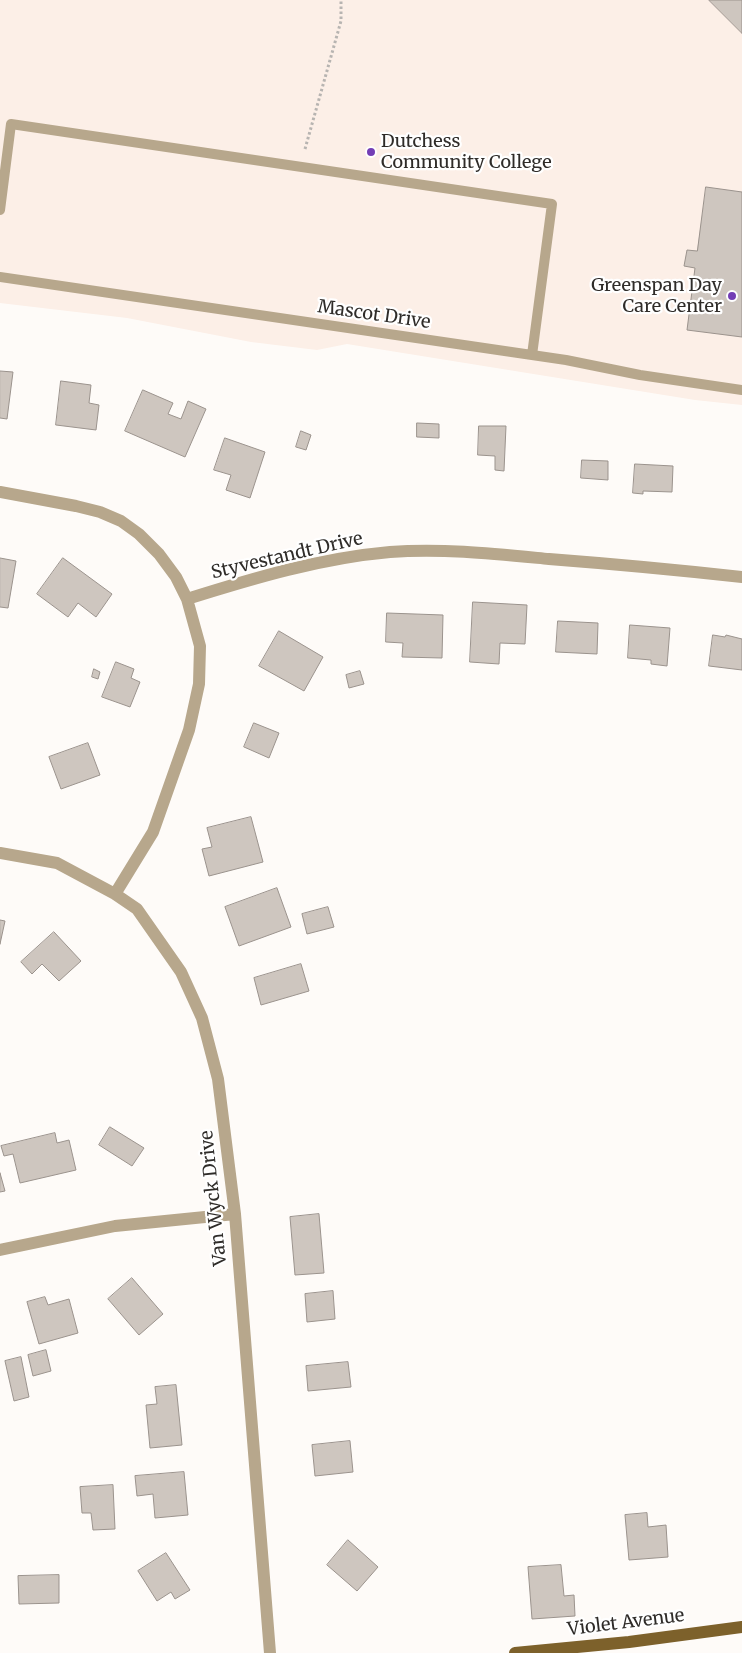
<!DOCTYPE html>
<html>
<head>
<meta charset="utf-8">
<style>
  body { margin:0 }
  canvas { display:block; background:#fefbf8 }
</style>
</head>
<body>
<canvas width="742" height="1653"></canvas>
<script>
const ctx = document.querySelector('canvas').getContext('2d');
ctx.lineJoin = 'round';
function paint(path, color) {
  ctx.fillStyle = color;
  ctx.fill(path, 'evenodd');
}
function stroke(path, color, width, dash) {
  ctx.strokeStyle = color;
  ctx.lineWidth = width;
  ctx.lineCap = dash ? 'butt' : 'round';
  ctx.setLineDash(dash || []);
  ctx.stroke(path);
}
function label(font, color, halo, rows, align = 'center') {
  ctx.font = font + ' Merriweather,serif';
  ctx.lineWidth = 4.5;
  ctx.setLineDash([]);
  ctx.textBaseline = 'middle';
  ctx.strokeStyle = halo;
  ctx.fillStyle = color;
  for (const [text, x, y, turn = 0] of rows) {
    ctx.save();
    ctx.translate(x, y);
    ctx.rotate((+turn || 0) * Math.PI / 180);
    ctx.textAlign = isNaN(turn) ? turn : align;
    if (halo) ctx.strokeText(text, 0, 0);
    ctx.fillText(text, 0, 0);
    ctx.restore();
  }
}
const education = new Path2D(`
  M0,0H742V405L695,400L347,344L317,350L251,342L127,318L0,303Z`);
const building = new Path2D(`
  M709,0H742V33Z
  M706,187L742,192V337L687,330L695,268L684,266L687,250L697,251Z
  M0,371L13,372L7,419L0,418Z
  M61,381L91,385L89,403L99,405L96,430L56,425Z
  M143,390L173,403L168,414L181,419L188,401L206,409L185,457L125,431Z
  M417,423L439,424V438L417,437Z
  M479,426H506L504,471L495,470V456L478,455Z
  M301,431L311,435L306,450L296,447Z
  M225,438L265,452L250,498L226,490L231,475L214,470Z
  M582,460L608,461V480L581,478Z
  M635,464L673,466L672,492L643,491V494L633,493Z
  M0,558L16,561L8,608L0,607Z
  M63,558L112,594L96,617L78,603L68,617L37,594Z
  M473,602L527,605L525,644L500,643L499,664L470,662Z
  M387,613L443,615L442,658L402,657L403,643L386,642Z
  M558,621L598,623L597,654L556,652Z
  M630,625L670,628L667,666L651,664V660L628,658Z
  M279,631L323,657L304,691L259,666Z
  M713,635L725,637L726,635L742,639V670L709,666Z
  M116,662L134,669L131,678L140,682L130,707L102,697Z
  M94,669L100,672L98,679L92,677Z
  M360,671L364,684L349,688L346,675Z
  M254,723L279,733L269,758L244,747Z
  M88,743L100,775L61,789L49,757Z
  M251,817L263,862L209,876L202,849L212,847L207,828Z
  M277,888L291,927L239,946L225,907Z
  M328,907L334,927L307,934L302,914Z
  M0,920L5,921L0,944Z
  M54,932L81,961L59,981L42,964L32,974L21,962Z
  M301,964L309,991L261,1005L254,978Z
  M110,1127L144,1148L132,1166L99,1145Z
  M55,1133L57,1143L69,1140L76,1170L20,1183L13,1154L4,1156L1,1146Z
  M0,1173L5,1191L0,1192Z
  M319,1214L324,1273L295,1275L290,1217Z
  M132,1278L163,1314L139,1335L108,1299Z
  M333,1291L335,1319L307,1322L305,1294Z
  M45,1297L48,1305L69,1299L78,1333L39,1344L27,1302Z
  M46,1350L51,1371L33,1376L28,1355Z
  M21,1357L29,1397L14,1401L5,1361Z
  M348,1362L351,1387L308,1391L306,1366Z
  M176,1385L182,1445L150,1448L146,1405L157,1404L155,1387Z
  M350,1441L353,1472L315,1476L312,1445Z
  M184,1472L188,1515L155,1518L153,1494L137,1496L135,1476Z
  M113,1485L115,1529L93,1530L91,1513H82L80,1487Z
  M647,1513L648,1527L666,1525L668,1557L629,1560L625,1515Z
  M348,1540L378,1567L357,1591L327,1565Z
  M166,1553L190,1590L175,1599L171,1592L157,1601L138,1571Z
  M561,1565L564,1596L574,1595L575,1616L532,1619L528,1567Z
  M59,1575V1603L19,1604L18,1576Z`);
const path = new Path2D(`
  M305,149L341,21V0`);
const lane = new Path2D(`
  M0,210L11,124L552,204L532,355
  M0,277L566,360L640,375L742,390`);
const street = new Path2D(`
  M0,492L76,506L100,512L121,521L139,534L159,554L176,577L187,599L200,646L199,684L189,730L153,832L115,894
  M187,599C254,578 321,558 390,552C443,548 497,554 549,559C614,564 678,570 742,577
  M0,853L57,863L115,894L137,909L181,972L202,1018L218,1079L235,1214L270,1653
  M0,1250L115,1226L235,1214`);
const primary = new Path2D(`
  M515,1653L629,1642L742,1627`);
const markers = [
  [371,152,5,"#733eb5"],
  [732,296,5,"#733eb5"]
];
const poiNames = [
  ["Dutchess",381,142],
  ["Community College",381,163],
  ["Greenspan Day",722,286,"right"],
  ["Care Center",722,307,"right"]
];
const streetNames = [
  ["Mascot Drive",374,315,8],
  ["Styvestandt Drive",287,556,-13],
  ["Van Wyck Drive",214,1198,-96],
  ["Violet Avenue",626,1623,-7]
];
paint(education, '#fcefe7');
paint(building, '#cec6bf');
stroke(building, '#9b938d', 1);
stroke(path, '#b7b4b1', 3, [2.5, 2.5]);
stroke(lane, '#b7a78c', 10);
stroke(street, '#b7a78c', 12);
stroke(primary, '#7d612b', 12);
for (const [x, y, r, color] of markers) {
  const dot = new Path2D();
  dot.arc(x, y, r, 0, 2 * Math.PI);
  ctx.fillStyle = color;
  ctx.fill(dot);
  stroke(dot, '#fff', 2);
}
label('18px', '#2f2c29', '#fff', poiNames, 'left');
label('18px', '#2f2c29', '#fff', streetNames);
</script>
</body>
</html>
